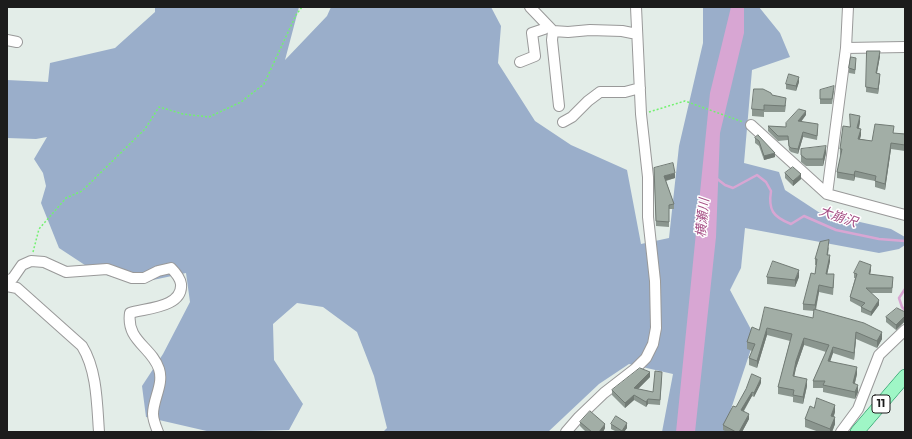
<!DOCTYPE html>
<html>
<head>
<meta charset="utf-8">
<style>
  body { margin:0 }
  #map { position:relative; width:912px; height:439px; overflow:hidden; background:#e3ede8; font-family:Montserrat,sans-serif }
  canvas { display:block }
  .frame { position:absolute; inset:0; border:8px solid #1c1c1c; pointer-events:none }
</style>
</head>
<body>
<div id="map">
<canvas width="912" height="439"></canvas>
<div class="frame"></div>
</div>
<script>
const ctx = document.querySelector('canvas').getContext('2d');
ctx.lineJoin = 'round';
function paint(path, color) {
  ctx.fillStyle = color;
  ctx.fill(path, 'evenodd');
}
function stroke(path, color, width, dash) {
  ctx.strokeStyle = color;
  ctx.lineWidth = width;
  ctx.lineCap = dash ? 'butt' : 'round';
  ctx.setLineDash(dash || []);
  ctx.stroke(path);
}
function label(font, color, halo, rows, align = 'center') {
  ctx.font = font + ' Montserrat,"Noto Sans JP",sans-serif';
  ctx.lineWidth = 3;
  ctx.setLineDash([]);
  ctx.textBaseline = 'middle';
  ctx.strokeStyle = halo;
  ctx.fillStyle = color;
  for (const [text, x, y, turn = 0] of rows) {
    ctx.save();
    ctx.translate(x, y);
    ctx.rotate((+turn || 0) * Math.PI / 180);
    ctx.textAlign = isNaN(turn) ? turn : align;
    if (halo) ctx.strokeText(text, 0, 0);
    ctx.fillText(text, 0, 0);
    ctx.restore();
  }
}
const forest = new Path2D(`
  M155,7H299L285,60L327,16L331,7H491L501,26L498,63L535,121L571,145L627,170L641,244L669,238L679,146L703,43V7H759L780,33L790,57L752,70L744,163L779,172L785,190L820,213L891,229L905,237V245L899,249L879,253L745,228L741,268L730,290L755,337L727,421L726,432H662L673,374L629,364L599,384L548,432H383L387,428L374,376L357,332L323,307L297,303L273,324L274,360L303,404L289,430L211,432L146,417L142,386L163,354L190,302L186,273L134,284L94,271L59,248L41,203L46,186L43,173L34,159L47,137L36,139L7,138V80L48,82L50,63L115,48L155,12Z`);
const water = new Path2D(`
  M731,7H744V33L720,133L716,237L695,432H676L710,93Z`);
const stream = new Path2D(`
  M716,178L725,185L733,188L757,175L766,182L771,191C768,210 773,217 791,224L804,216L836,230L879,239L905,241
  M905,289L899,298L902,307L905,310`);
const path = new Path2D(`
  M649,112L685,101L743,122
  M33,252L39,229L66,198L82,191L145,129L159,107L183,114L209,117L241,102L264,84L296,15L302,7`);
const minor = new Path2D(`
  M530,7L553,31L568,32L590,30L622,31L637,34
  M553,31L552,40L559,106
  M7,40L17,42
  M846,48L905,47
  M520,62L535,56L532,33L544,29L548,26
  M563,122L572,117L588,101L600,92H625L640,88
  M751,125L827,194L905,215
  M827,194L846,48L848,7
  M7,281L13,278L22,265L31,261L44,262L66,272L107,269L132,278H144L158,271L171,268C175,272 180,277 181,284C183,308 145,308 130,313C126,341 152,347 159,369C164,384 153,399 153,414C153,420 156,427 158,432
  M7,286L17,288L82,346C97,370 97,404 99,432
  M566,432L579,417L604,393L635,369L646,358L653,344L656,328L655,281L648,217V177L641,114L636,7
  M841,432L858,409L879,355L905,330`);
const major = new Path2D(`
  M857,432L905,376`);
const wall = new Path2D(`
  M867,51L880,56L877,73L880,78L878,94L866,92Z
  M856,63L855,74L849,73V68Z
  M799,82L796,91L786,89V84Z
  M820,90L834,91L832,104H820Z
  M772,95L786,105L785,112H764V117L752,116V109Z
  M806,115L801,121L818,129L817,140L803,137L798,154L791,152L789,150L788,140L778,141L768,131V126L786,127Z
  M860,122L859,129L861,135L860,139L872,141L894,133L905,134V151L891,149L885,190L875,187V181L855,177L854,181L837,178V172L841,155H840V149L850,127Z
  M758,135L775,157L764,160L759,146L755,143V138Z
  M801,149L826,153L823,166H806L801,162Z
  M654,168L675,178L666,181L674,204V209H669V227L656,226Z
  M785,173L801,179L793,186L785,178Z
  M829,247L828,255L830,261L827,274L834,281L833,295L819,292L816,310L882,339L877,348L856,339L854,360L833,353L830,361L857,374L855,383L858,392L855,399L823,392V388H813V381L826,352L804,345L796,368L794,376L807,386L803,404L793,402V397L778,394V387L790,341L767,335L757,368L749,365V358L752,351L747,349V342L759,330L813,318L814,311L803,310V304L815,274L816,265H815V259Z
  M871,270L870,274L893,281L892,293H871L879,305L871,316L861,312V307L850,301V297L855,278H854V273Z
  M767,277H799L795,287L767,284Z
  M905,312V321L896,330L886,322V317Z
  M650,377L638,389L653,392L662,377L660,405L648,404L646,407L634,400L625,408L612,395V390Z
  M761,383L754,397L752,396L744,411L749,419L742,432H727L723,430V425L736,407Z
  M814,408L835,412L834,416L835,424L832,432H819L805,427V419Z
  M580,422L605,428L603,432H586L580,426Z
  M611,424L627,428L624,432H617L611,429Z`);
const shadedWall = new Path2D(`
  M880,51V56L876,78V73Z
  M880,74V78L878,94V89Z
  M799,77V82L796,91V86Z
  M806,111V115L798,126V121Z
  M860,116V122L857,134V128Z
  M861,129V135L858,145V139Z
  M803,132V137L798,154V149Z
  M891,143V149L885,190V184Z
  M826,146V153L823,166V159Z
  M775,153V157L764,160V156Z
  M855,171V177L854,181V175Z
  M675,173V178L664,181V176Z
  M801,174V179L793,186V181Z
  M830,255V261L826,280V274Z
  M871,265V270L869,279V274Z
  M799,270V277L795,287V280Z
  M819,285V292L815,311V305Z
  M879,300V305L871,316V312Z
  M905,316V321L896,330V325Z
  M767,328V335L757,368V361Z
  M856,332V339L854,360V353Z
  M882,332V339L877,348V341Z
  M804,338V345L796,368L793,383V376L796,361Z
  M833,347V353L828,368V361Z
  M857,367V374L853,390V383Z
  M650,372V377L634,393V388Z
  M761,378V383L754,397V393Z
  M807,379V386L803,404V397Z
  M858,385V392L855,399V392Z
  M752,392V396L741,415V410Z
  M634,395V400L625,408V403Z
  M648,399V404L646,407V402Z
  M835,405V412L831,423V416Z
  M749,414V419L742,432H739Z
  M835,417V424L832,432H830V429Z
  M627,423V428L624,432H622V431Z
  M605,424V428L603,432H599Z`);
const building = new Path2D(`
  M867,51H880L876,73L880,74L878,89L866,87Z
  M851,57L856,58L855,70L849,68Z
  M789,74L799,77L796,86L786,84Z
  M834,86L832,99H820V90Z
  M754,89H763L771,93L772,95L786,98L785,106L764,105V110L752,109Z
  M799,109L806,111L798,121L818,124L817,136L803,132L798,149L791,148L789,146L788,136H778L768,126L786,127V123Z
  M850,114L860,116L857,128L861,129L858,139L872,141L875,124L894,126L893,133L905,134V145L891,143L885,184L875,181L876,176L855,171L854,175L837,172L842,149H840L843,126L850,127Z
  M758,135L775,153L764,156L759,141L755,138Z
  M826,146L823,159H806L801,155V149Z
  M673,163L675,173L664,176L674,204L669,205V222L656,221L654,168Z
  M793,167L801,174L793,181L785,173Z
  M829,240L827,255H830L826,274H834L833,288L819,285L815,305L803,304L811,273L815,274L817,259H815L820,242Z
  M773,261L799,270L795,280L767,277Z
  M860,261L871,265L869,274L893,277L892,288H866L879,300L871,312L861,307L865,303L850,297L857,274L854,273Z
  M765,307L813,318L814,309L864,323L882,332L877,341L856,332L854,353L833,347L828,361L857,367L853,383L858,385L855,392L823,385L825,381H813L829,345L804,338L796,361L793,376L807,379L803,397L793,395L794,390L778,387L792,334L767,328L757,361L749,358L755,344L747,342L752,327L759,330Z
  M897,308L905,312V316L896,325L886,317Z
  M640,368L650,372L634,388L653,392L655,371L662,372L660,400L648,399L646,402L634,395L625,403L612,390Z
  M752,374L761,378L754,393L752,392L741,410L749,414L739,432H736L723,425L733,406L736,407L746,389Z
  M817,398L835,405L831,416L835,417L830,429L805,419L810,406L814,408Z
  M590,411L605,424L599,432H592L580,422Z
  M616,416L627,423L622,431L611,424Z`);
const shields = [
  [881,404,18]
];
const shieldNames = [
  ["11",881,404]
];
const waterNames = [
  ["大崩沢",838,217,19],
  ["横瀬川",703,218,-85]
];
paint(forest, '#9aaeca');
paint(water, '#d8a6d3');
stroke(stream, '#d8a6d3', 2.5);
stroke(minor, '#999', 12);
stroke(major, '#098c51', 14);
stroke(path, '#73f170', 1.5, [2, 2]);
stroke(minor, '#fff', 10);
stroke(major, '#9ff6c6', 13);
paint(wall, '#8b968f');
paint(shadedWall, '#717a74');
paint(building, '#a2aea6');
stroke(building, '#717a74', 1);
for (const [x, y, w] of shields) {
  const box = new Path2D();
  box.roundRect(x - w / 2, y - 9, w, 18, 3);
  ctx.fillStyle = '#fff';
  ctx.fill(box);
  stroke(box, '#1c1c1c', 1);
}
label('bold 11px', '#1c1c1c', null, shieldNames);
label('italic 13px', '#a64f85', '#fff', waterNames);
</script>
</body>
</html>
